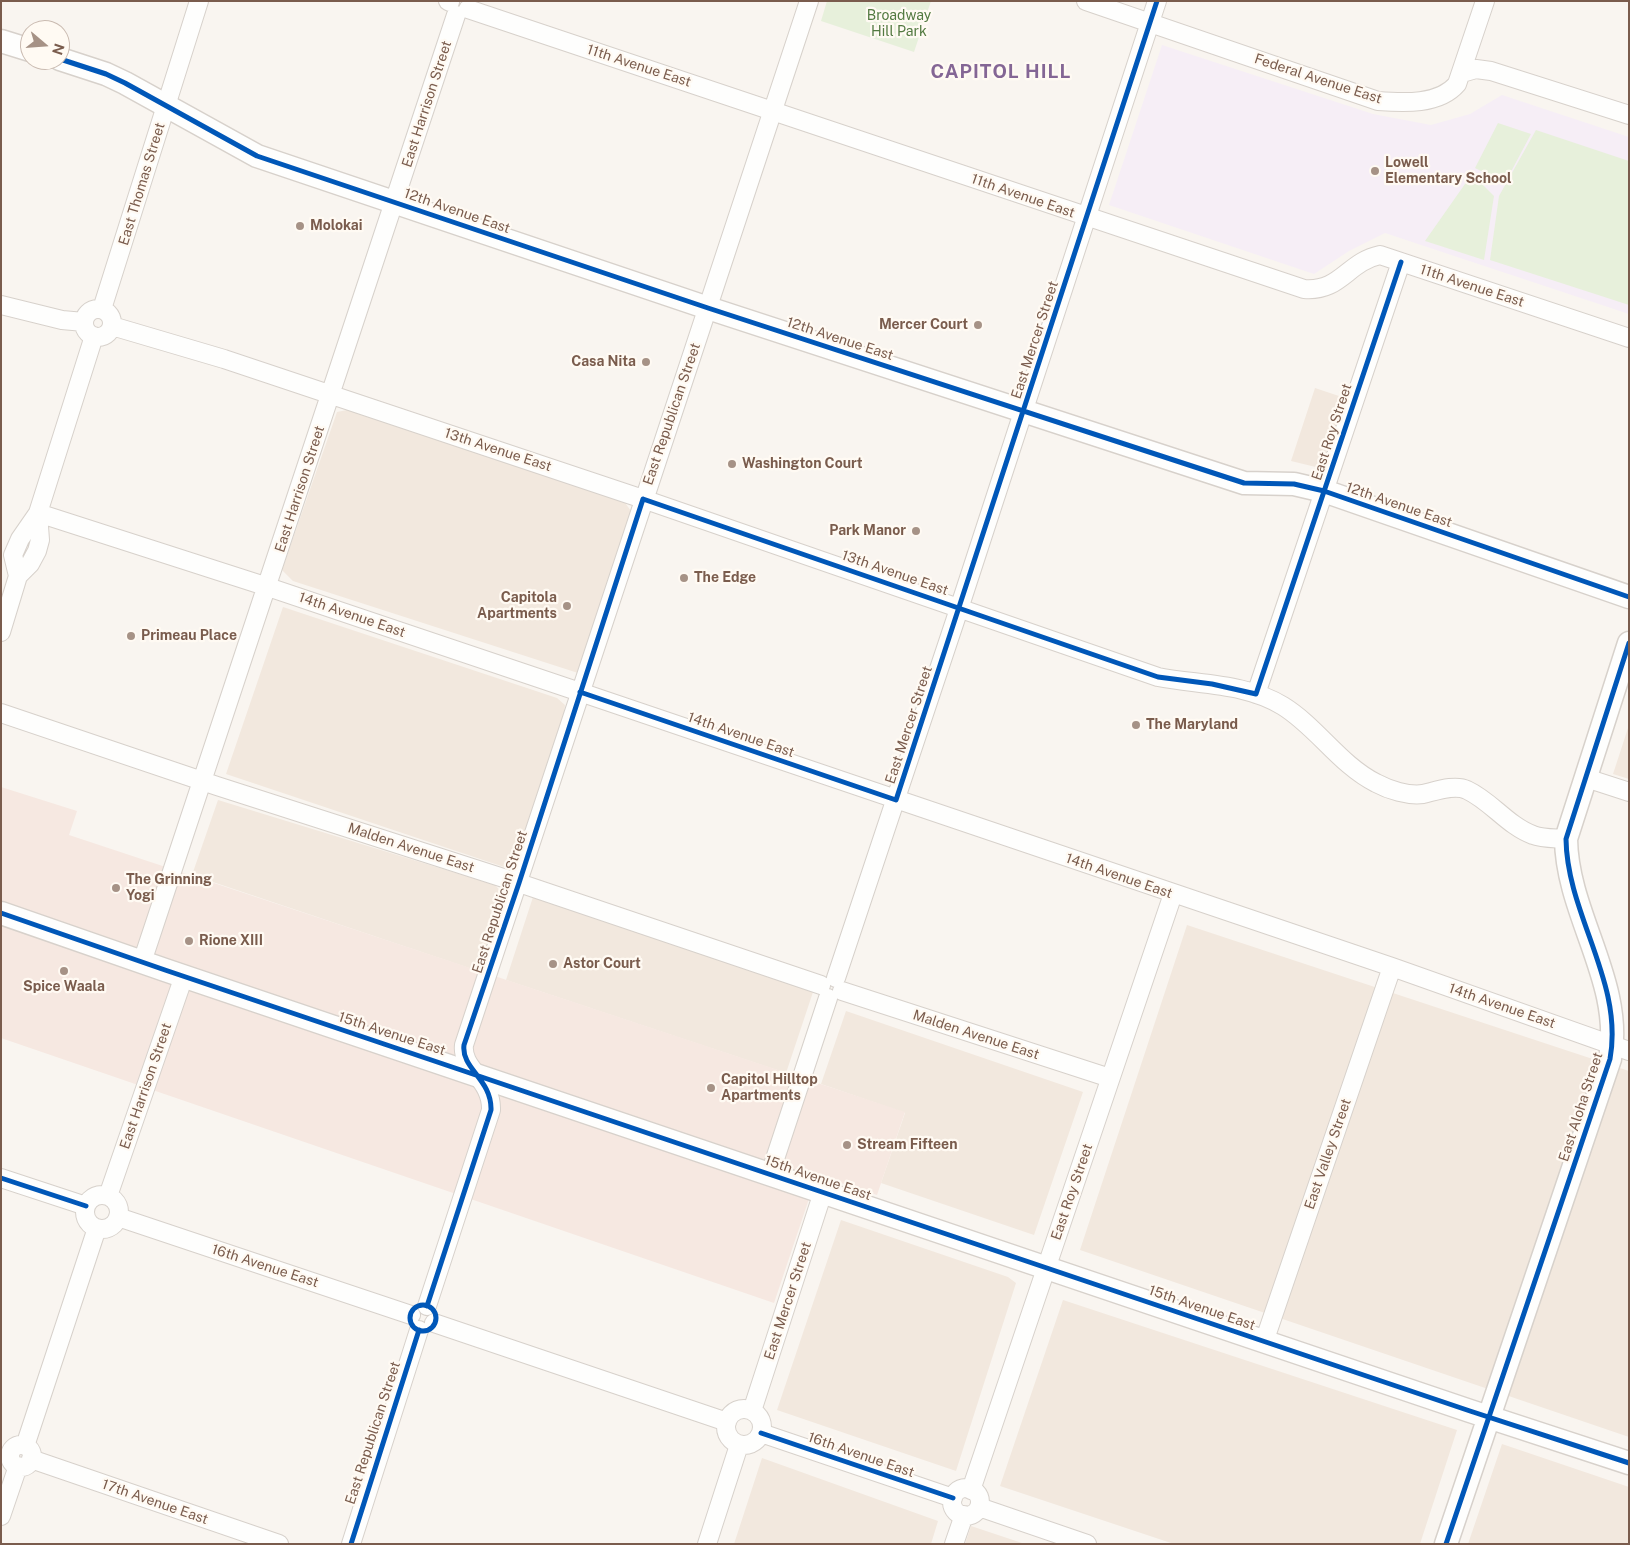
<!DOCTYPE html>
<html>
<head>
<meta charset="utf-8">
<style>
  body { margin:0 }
  #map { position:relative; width:1630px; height:1545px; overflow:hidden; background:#f9f5f0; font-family:"Public Sans",sans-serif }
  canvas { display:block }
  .frame { position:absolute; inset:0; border:2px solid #7a5c4d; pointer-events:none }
  .north { position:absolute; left:20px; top:20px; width:50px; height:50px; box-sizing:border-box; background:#fffaf3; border:1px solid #cabbb1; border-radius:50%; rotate:108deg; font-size:14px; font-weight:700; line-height:20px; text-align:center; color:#7a5c4d }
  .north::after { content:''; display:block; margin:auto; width:18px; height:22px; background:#a69286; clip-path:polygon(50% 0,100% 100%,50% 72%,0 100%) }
</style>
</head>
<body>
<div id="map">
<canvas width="1630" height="1545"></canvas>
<div class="frame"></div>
<div class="north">N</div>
</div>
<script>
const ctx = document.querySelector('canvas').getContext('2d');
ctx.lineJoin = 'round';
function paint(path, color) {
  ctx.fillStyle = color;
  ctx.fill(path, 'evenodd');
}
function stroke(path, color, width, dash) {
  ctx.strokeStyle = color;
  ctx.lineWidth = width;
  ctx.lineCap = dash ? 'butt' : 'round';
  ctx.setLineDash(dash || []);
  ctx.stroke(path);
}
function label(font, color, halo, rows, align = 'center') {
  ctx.font = font + ' "Public Sans",sans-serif';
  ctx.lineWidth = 4.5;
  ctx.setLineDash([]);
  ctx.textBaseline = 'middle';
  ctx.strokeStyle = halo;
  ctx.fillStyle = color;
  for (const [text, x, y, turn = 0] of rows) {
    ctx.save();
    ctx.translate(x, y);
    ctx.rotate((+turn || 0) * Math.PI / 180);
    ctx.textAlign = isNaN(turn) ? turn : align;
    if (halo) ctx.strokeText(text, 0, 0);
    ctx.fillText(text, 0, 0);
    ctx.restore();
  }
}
const residential = new Path2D(`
  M1315,388L1348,399L1324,469L1291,461Z
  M347,410L623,500L631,511L578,673L293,581L282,570L337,412Z
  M283,607L557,698L565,705L564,715L515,861L507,868L226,774Z
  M1629,725V779L1613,774Z
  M218,800L495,885L504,895L481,972L192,875Z
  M533,897L813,992L786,1073L506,980Z
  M1187,925L1629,1071V1437L1080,1250Z
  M846,1011L1083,1092L1034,1235L881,1183L905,1113L821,1084Z
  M841,1220L1008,1277L1016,1283L956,1471L777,1410Z
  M1063,1300L1457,1430L1420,1544H1174L1000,1486Z
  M1502,1444L1629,1487V1544H1468Z
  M762,1458L938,1521L931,1544H734Z
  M971,1526L1025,1544H965Z`);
const commercial = new Path2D(`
  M1,787L77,811L69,835L905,1112L877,1195L817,1175L774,1303L1,1038Z`);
const education = new Path2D(`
  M1162,45L1373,114L1431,125L1470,114L1502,95L1629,137V314L1385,233L1349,251L1314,274L1109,205Z`);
const green = new Path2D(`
  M827,1H931L914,52L821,21Z
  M1498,123L1531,134L1505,183L1475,168Z
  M1536,130L1629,161V305L1490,260L1499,196Z
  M1472,174L1494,196L1484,260L1425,241Z`);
const minor = new Path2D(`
  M448,1L450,2
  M1086,1L1378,101C1404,103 1439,105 1457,84L1485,1
  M468,9L1304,289C1341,292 1347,262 1380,255L1629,338
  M1462,73L1476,69L1491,71L1629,115
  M1,305L62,320L84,322
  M84 323a14 14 0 1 1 28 0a14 14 0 1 1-28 0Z
  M102,309L199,1
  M112,326L224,359L643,499L1158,677C1199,685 1246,683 1283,706C1317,727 1340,765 1376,783C1389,790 1408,796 1423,794C1436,791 1455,784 1467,790C1491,801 1508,826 1533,835C1543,839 1556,838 1566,839
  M38,513L268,587L568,688L1392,967L1629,1051
  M18,576L13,555L20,539L38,513L94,336
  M1,632L18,576L30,564L37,551L40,540L38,513
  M1256,694L1401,262
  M1,713L217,786L519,883L821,985
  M1586,778L1629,792
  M142,962L456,15
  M836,978L955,621L1157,1
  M842,991L1110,1078
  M770,1174L828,998
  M1,1178L86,1206
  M85 1212a17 17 0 1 1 34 0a17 17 0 1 1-34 0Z
  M108,1196L184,976
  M118,1217L411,1315
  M427,1306L491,1110C492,1079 461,1069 464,1045L809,1
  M434,1323L727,1422
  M1264,1342L1392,967
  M726 1427a18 18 0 1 1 36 0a18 18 0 1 1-36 0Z
  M752,1411L823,1192
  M761,1433L953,1498
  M10 1456a11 11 0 1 1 22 0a11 11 0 1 1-22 0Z
  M25,1446L97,1228
  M31,1459L279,1544
  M952 1502a14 14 0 1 1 28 0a14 14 0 1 1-28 0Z
  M971,1490L1173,894
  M979,1507L1087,1544
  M1,1516L18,1466
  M351,1544L419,1330
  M707,1544L739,1445
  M954,1544L964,1515`);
const tertiary = new Path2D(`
  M1,41L30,50
  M60,59L106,74L125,83L257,156L708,308L1244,483L1294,484L1324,491L1629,597
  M1,913L165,970L1470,1411L1629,1463
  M1446,1544L1610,1059C1624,982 1567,915 1566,839L1629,643`);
const cycleway = new Path2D(`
  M60,59L106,74L125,83L257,156L708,308L1244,483L1294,484L1324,491L1629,597
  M580,692L896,800L1157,1
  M1,913L165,970L1470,1411L1629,1463
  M1,1178L86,1206
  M410 1318a13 13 0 1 1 26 0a13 13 0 1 1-26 0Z
  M427,1306L491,1110C492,1079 461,1069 464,1045L519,883L643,499L1158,677L1212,684L1256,694L1401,262
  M761,1433L953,1498
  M351,1544L419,1330
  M1446,1544L1610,1059C1624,982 1567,915 1566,839L1629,643`);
const markers = [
  [1375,171,5,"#a69286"],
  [300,226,5,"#a69286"],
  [978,325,5,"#a69286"],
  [646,362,5,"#a69286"],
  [732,464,5,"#a69286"],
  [916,531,5,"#a69286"],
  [684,578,5,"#a69286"],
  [567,606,5,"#a69286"],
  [131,636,5,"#a69286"],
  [1136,725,5,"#a69286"],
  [116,888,5,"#a69286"],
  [189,941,5,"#a69286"],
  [553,964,5,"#a69286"],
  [64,971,5,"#a69286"],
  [711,1088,5,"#a69286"],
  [847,1145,5,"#a69286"]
];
const parkNames = [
  ["Broadway",899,16],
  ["Hill Park",899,32]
];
const streetNames = [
  ["11th Avenue East",639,66,18],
  ["Federal Avenue East",1318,79,18],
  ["East Harrison Street",427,104,-72],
  ["East Thomas Street",142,184,-73],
  ["11th Avenue East",1023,196,19],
  ["12th Avenue East",457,211,19],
  ["11th Avenue East",1472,286,18],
  ["12th Avenue East",840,339,18],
  ["East Mercer Street",1035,340,-72],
  ["East Republican Street",672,414,-71],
  ["East Roy Street",1332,432,-72],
  ["13th Avenue East",498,450,18],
  ["East Harrison Street",300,489,-72],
  ["12th Avenue East",1399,505,19],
  ["13th Avenue East",895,573,19],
  ["14th Avenue East",352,615,19],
  ["East Mercer Street",909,725,-72],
  ["14th Avenue East",741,735,19],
  ["Malden Avenue East",411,848,18],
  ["14th Avenue East",1119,876,19],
  ["East Republican Street",500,902,-72],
  ["14th Avenue East",1502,1006,19],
  ["15th Avenue East",392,1034,18],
  ["Malden Avenue East",976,1035,18],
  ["East Harrison Street",146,1086,-71],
  ["East Aloha Street",1581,1107,-72],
  ["East Valley Street",1328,1154,-71],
  ["15th Avenue East",818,1178,19],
  ["East Roy Street",1072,1192,-71],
  ["16th Avenue East",265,1266,18],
  ["East Mercer Street",788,1301,-72],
  ["15th Avenue East",1202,1308,19],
  ["East Republican Street",373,1433,-72],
  ["16th Avenue East",861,1455,19],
  ["17th Avenue East",155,1502,19]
];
const poiNames = [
  ["Lowell",1385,163],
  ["Elementary School",1385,179],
  ["Molokai",310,226],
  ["Mercer Court",968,325,"right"],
  ["Casa Nita",636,362,"right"],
  ["Washington Court",742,464],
  ["Park Manor",906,531,"right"],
  ["The Edge",694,578],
  ["Capitola",557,598,"right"],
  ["Apartments",557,614,"right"],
  ["Primeau Place",141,636],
  ["The Maryland",1146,725],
  ["The Grinning",126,880],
  ["Yogi",126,896],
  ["Rione XIII",199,941],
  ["Astor Court",563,964],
  ["Spice Waala",64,987,"center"],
  ["Capitol Hilltop",721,1080],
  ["Apartments",721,1096],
  ["Stream Fifteen",857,1145]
];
const districtNames = [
  ["CAPITOL HILL",1001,72]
];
paint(residential, '#f2e8de');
paint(commercial, '#f6e8e1');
paint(education, '#f6eef6');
paint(green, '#e7f0db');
stroke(minor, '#d7d1cb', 20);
stroke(tertiary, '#d7d1cb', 25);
stroke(minor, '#fefefd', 18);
stroke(tertiary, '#fefefd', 22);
stroke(cycleway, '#0057b8', 5);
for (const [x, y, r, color] of markers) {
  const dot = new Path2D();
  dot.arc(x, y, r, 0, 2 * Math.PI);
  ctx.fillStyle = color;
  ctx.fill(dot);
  stroke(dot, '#fffaf3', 2);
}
label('14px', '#537a41', '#fffaf3', parkNames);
label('14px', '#7a5c4d', '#fffaf3', streetNames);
label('bold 14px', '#7a5c4d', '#fffaf3', poiNames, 'left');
ctx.letterSpacing = '1px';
label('bold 19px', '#846695', '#fffaf3', districtNames);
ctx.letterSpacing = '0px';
</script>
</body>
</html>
